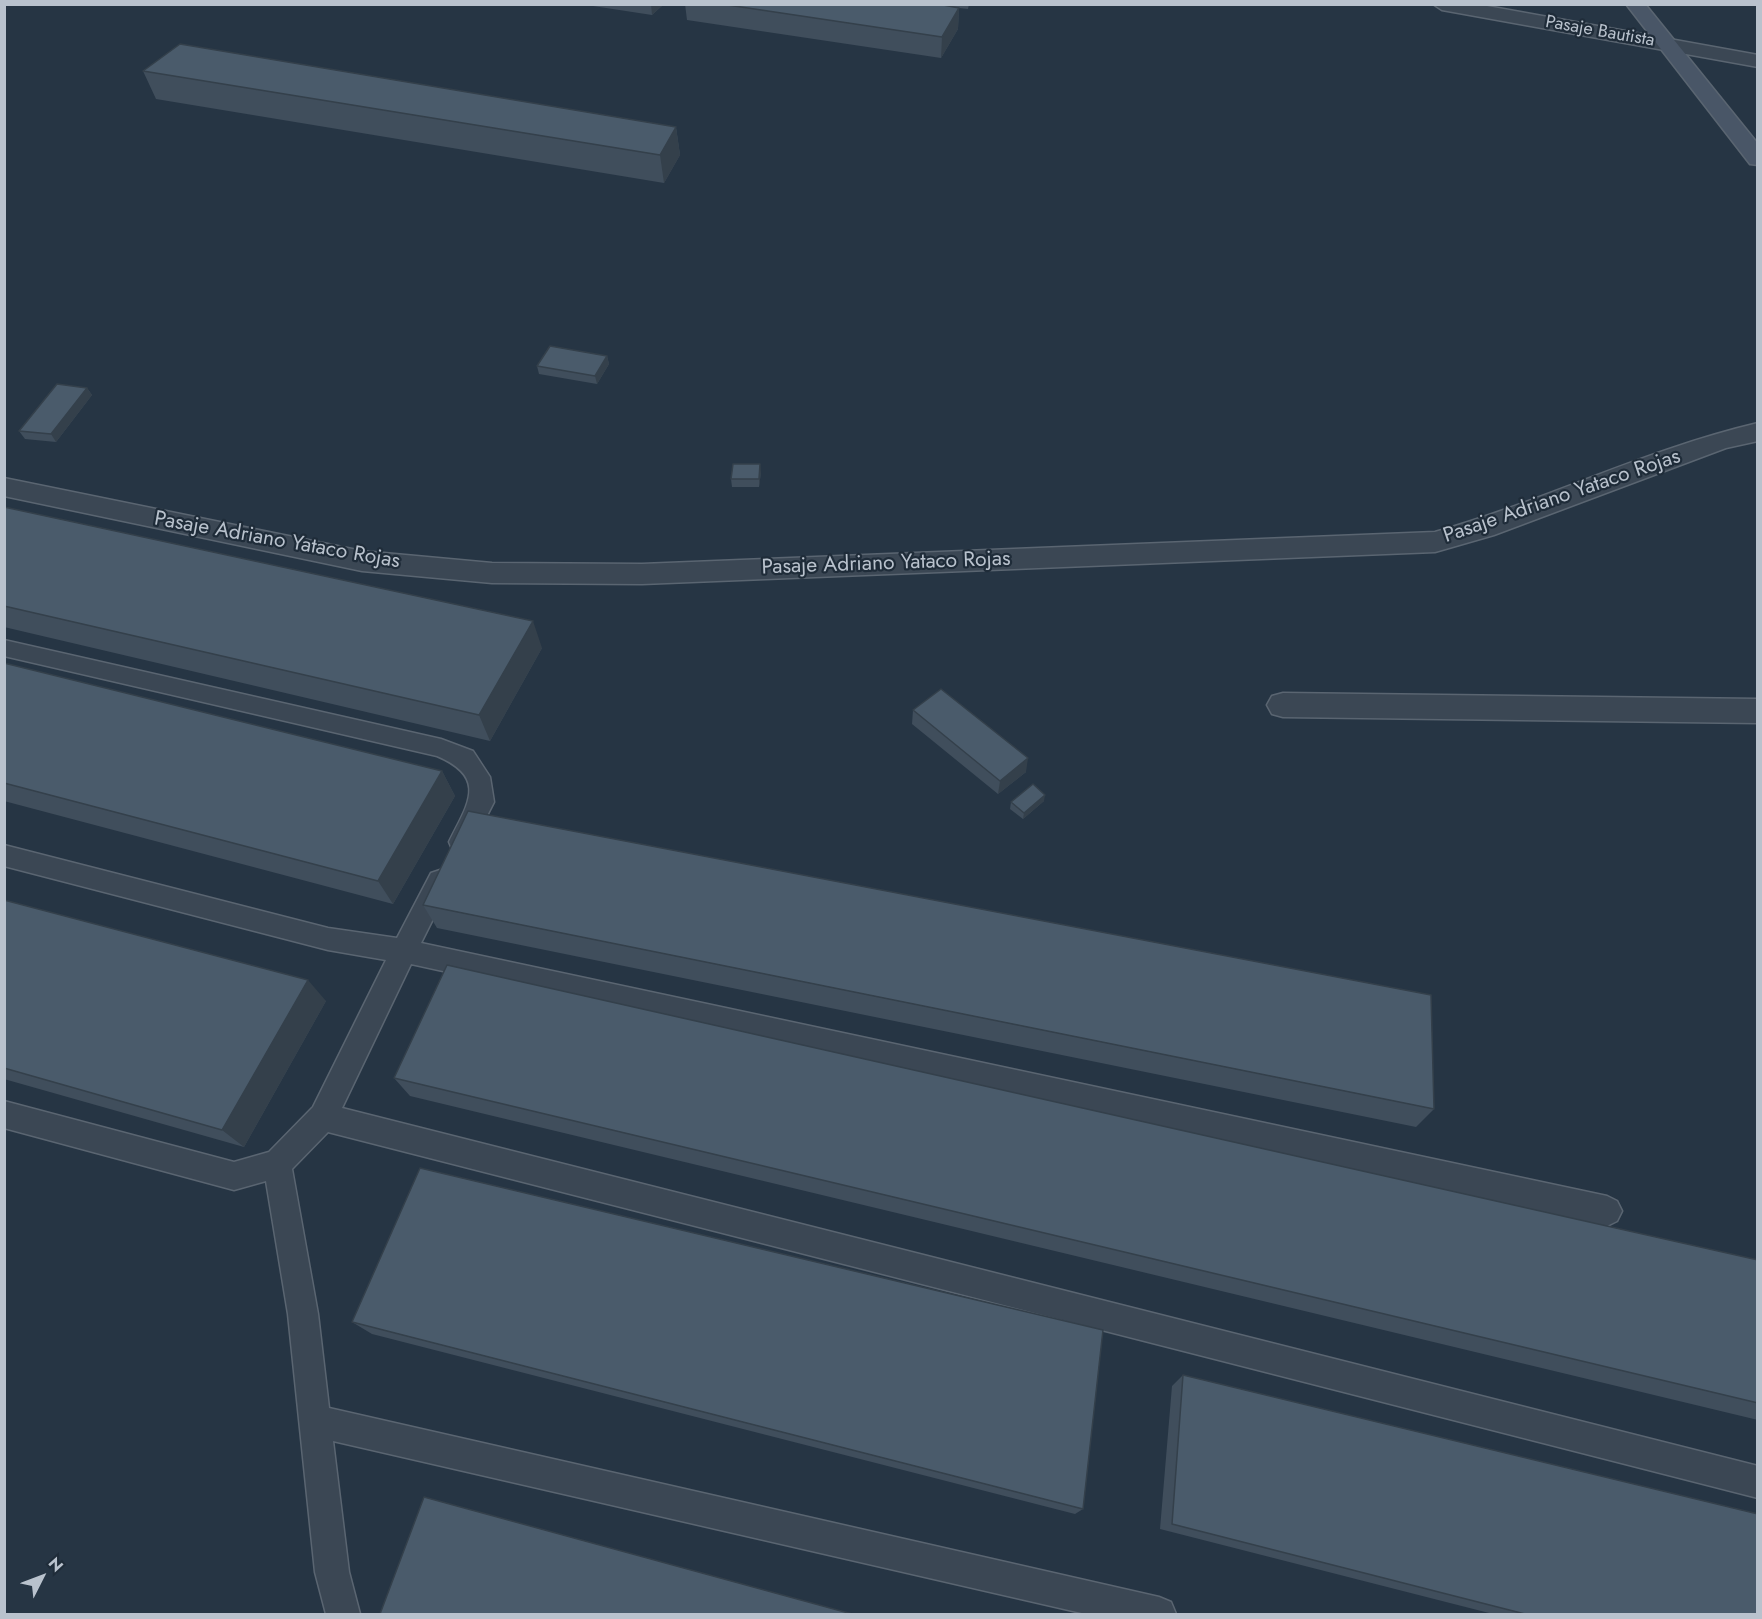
<!DOCTYPE html>
<html>
<head>
<meta charset="utf-8">
<style>
  body { margin:0 }
  #map { position:relative; width:1762px; height:1619px; overflow:hidden; background:#263544; font-family:Jost,sans-serif }
  canvas { display:block }
  .frame { position:absolute; inset:0; border:6px solid #b9c2cd; pointer-events:none }
  .north { position:absolute; left:12px; top:1547px; width:60px; height:60px; -webkit-text-stroke:4px #1f2c39; paint-order:stroke; rotate:48deg; font-size:16px; font-weight:700; line-height:24px; text-align:center; color:#b9c2cd }
  .north::after { content:''; display:block; margin:auto; width:21px; height:27px; background:#b9c2cd; clip-path:polygon(50% 0,100% 100%,50% 72%,0 100%) }
</style>
</head>
<body>
<div id="map">
<canvas width="1762" height="1619"></canvas>
<div class="frame"></div>
<div class="north">N</div>
</div>
<script>
const ctx = document.querySelector('canvas').getContext('2d');
ctx.lineJoin = 'round';
function stroke(path, color, width, dash) {
  ctx.strokeStyle = color;
  ctx.lineWidth = width;
  ctx.lineCap = dash ? 'butt' : 'round';
  ctx.setLineDash(dash || []);
  ctx.stroke(path);
}
function paint(path, color) {
  ctx.fillStyle = color;
  ctx.fill(path, 'evenodd');
}
function label(font, color, halo, rows, align = 'center') {
  ctx.font = font + ' Jost,sans-serif';
  ctx.lineWidth = 4.5;
  ctx.setLineDash([]);
  ctx.textBaseline = 'middle';
  ctx.strokeStyle = halo;
  ctx.fillStyle = color;
  for (const [text, x, y, turn = 0] of rows) {
    ctx.save();
    ctx.translate(x, y);
    ctx.rotate((+turn || 0) * Math.PI / 180);
    ctx.textAlign = isNaN(turn) ? turn : align;
    if (halo) ctx.strokeText(text, 0, 0);
    ctx.fillText(text, 0, 0);
    ctx.restore();
  }
}
const lane = new Path2D(`
  M4,640L441,739L473,751L490,777L494,802L470,849L461,852L452,849L449,842C467,805 489,778 437,756L4,656Z
  M4,845L328,928L397,938L431,873L440,870L449,873L452,881L421,943L1607,1196L1617,1201L1622,1211L1617,1221L1607,1226L411,964L342,1108L1758,1466V1498L328,1132L292,1169L318,1314L329,1408L1159,1597L1171,1602L1176,1614H1086L333,1441L349,1572L360,1614H326L315,1572L288,1314L266,1181L234,1190L4,1128V1101L234,1162L269,1152L313,1107L386,960L328,950L4,866Z`);
const street = new Path2D(`
  M1433,4H1476L1758,55V67L1442,10Z
  M1758,423V441L1726,448L1494,535L1435,552L642,584L492,583L362,571L4,496V478L362,551L492,563L642,564L1435,532C1544,501 1647,449 1758,423Z
  M1283,693L1758,699V723L1283,717L1272,714L1267,705L1272,696Z`);
const secondary = new Path2D(`
  M1626,4H1645L1758,144V165L1750,164Z`);
const wall = new Path2D(`
  M580,4H664L652,15Z
  M685,4H969L968,9L959,8L958,29L941,58L687,20Z
  M143,71L676,127L680,155L664,183L156,99Z
  M607,356L609,364L597,384L539,374L537,366Z
  M87,388L92,395L56,442L25,439L19,431Z
  M761,472L759,487H732L731,479Z
  M4,507L542,648L490,741L4,627Z
  M4,663L442,771L455,796L393,904L4,801Z
  M913,710L1026,772L998,794L912,724Z
  M1044,801L1023,819L1010,809L1011,802Z
  M4,900L326,1001L244,1147L4,1079Z
  M423,905L1434,1109L1416,1127L437,928Z
  M394,1078L1758,1260V1420L410,1096Z
  M352,1322L1083,1509L1075,1514L372,1334Z
  M1183,1375L1758,1614H1493L1160,1529L1172,1386Z`);
const shadedWall = new Path2D(`
  M651,4H664L652,15Z
  M959,8L958,29L941,58L942,37Z
  M676,127L680,155L664,183L660,155Z
  M607,356L609,364L597,384L595,376Z
  M87,388L92,395L56,442L51,434Z
  M760,464L761,472L759,487V479Z
  M533,621L542,648L490,741L479,715Z
  M1028,758L1026,772L998,794L1000,781Z
  M442,771L455,796L393,904L378,881Z
  M1045,795L1044,801L1023,819L1024,813Z
  M308,980L326,1001L244,1147L222,1130Z`);
const building = new Path2D(`
  M721,4H938L959,8L942,37Z
  M180,44L676,127L660,155L143,71Z
  M550,346L607,356L595,376L537,366Z
  M57,384L87,388L51,434L19,431Z
  M733,464H760L759,479H731Z
  M4,507L533,621L479,715L4,606Z
  M4,663L442,771L378,881L4,783Z
  M941,689L1028,758L1000,781L913,710Z
  M1033,784L1045,795L1024,813L1011,802Z
  M468,811L1431,995L1434,1109L423,905Z
  M4,900L308,980L222,1130L4,1068Z
  M447,965L1758,1260V1403L394,1078Z
  M420,1168L1103,1330L1083,1509L352,1322Z
  M1183,1375L1758,1514V1614H1525L1172,1524Z
  M424,1497L852,1614H380Z`);
const farStreetnames = [
  ["Pasaje Bautista",1600,32,10]
];
const streetNames = [
  ["Pasaje Adriano Yataco Rojas",1562,497,-19],
  ["Pasaje Adriano Yataco Rojas",277,541,10],
  ["Pasaje Adriano Yataco Rojas",886,564,-2]
];
stroke(lane, '#5a6571', 3);
stroke(street, '#5a6571', 3);
stroke(secondary, '#5a6571', 3);
paint(lane, '#3b4754');
paint(street, '#3b4754');
paint(secondary, '#495667');
paint(wall, '#404e5c');
paint(shadedWall, '#34404b');
paint(building, '#4a5b6b');
stroke(building, '#34404b', 1.5);
label('18px', '#b9c2cd', '#1f2c39', farStreetnames);
label('21px', '#b9c2cd', '#1f2c39', streetNames);
</script>
</body>
</html>
